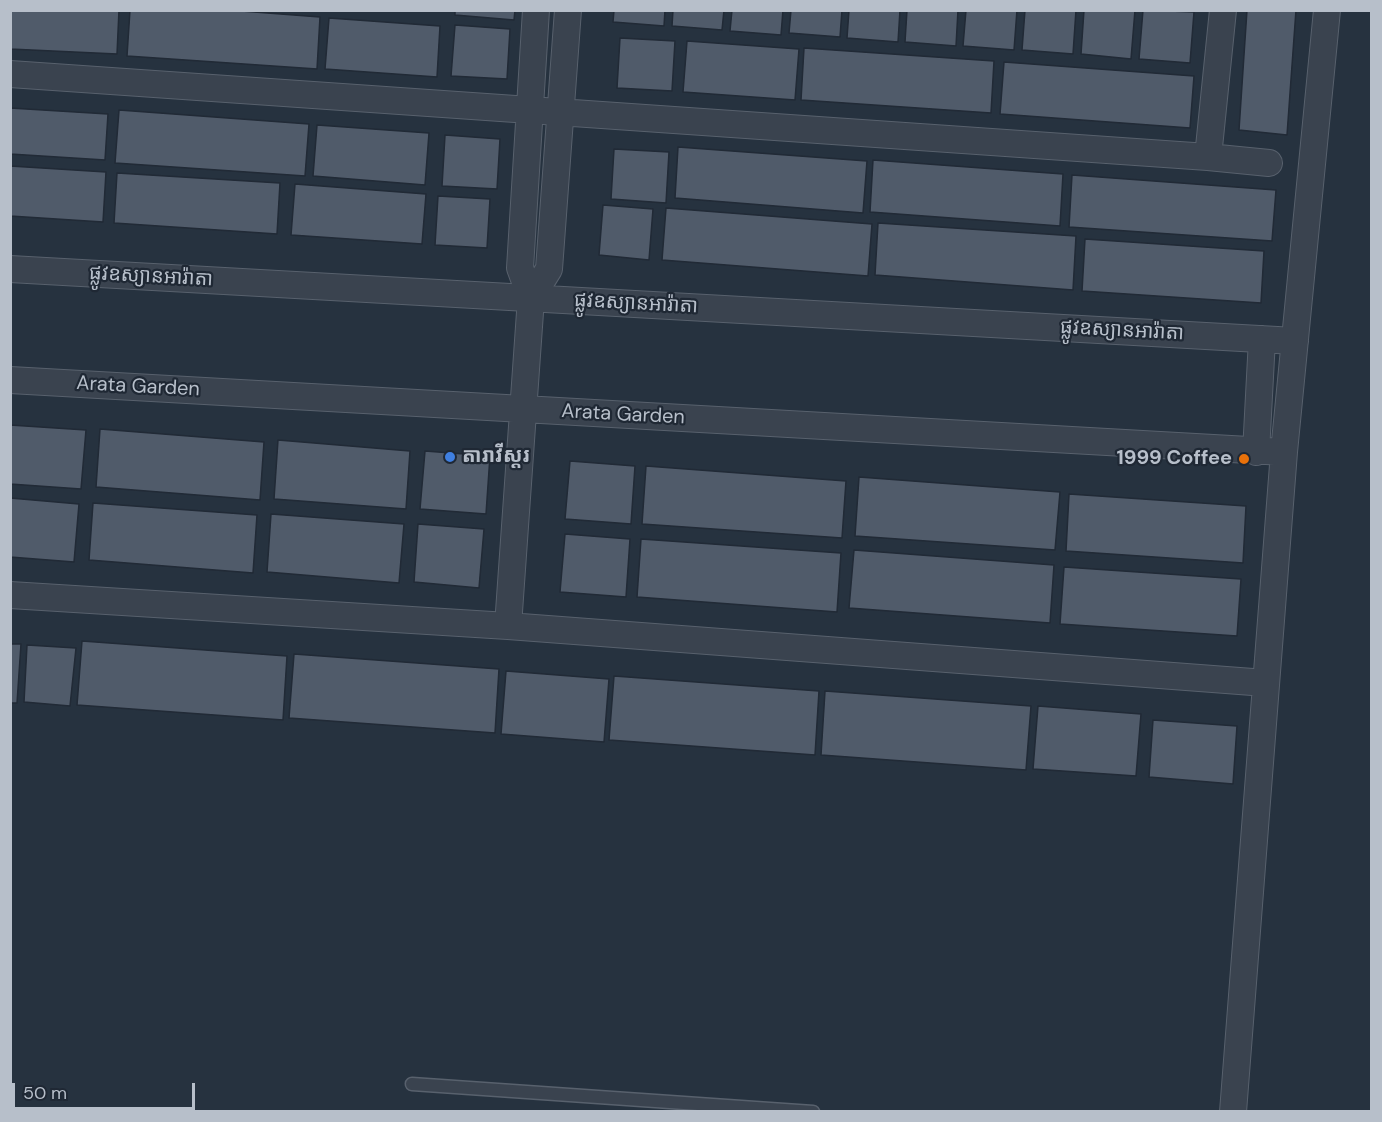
<!DOCTYPE html>
<html>
<head>
<meta charset="utf-8">
<style>
  body { margin:0 }
  #map { position:relative; width:1382px; height:1122px; overflow:hidden; background:#26323f; font-family:"DM Sans",sans-serif }
  canvas { display:block }
  .frame { position:absolute; inset:0; border:12px solid #b7bfca; pointer-events:none }
  .scale { position:absolute; left:12px; top:1083px; width:183px; height:27px; box-sizing:border-box; border:3px solid #b7bfca; border-top:0; padding-left:8px; font-size:18px; line-height:21px; white-space:nowrap; color:#b7bfca; -webkit-text-stroke:4px #1f2834; paint-order:stroke }
</style>
</head>
<body>
<div id="map">
<canvas width="1382" height="1122"></canvas>
<div class="frame"></div>
<div class="scale">50 m</div>
</div>
<script>
const ctx = document.querySelector('canvas').getContext('2d');
ctx.lineJoin = 'round';
function paint(path, color) {
  ctx.fillStyle = color;
  ctx.fill(path, 'evenodd');
}
function stroke(path, color, width, dash) {
  ctx.strokeStyle = color;
  ctx.lineWidth = width;
  ctx.lineCap = dash ? 'butt' : 'round';
  ctx.setLineDash(dash || []);
  ctx.stroke(path);
}
function label(font, color, halo, rows, align = 'center') {
  ctx.font = font + ' "DM Sans","Noto Sans Khmer",sans-serif';
  ctx.lineWidth = 4.5;
  ctx.setLineDash([]);
  ctx.textBaseline = 'middle';
  ctx.strokeStyle = halo;
  ctx.fillStyle = color;
  for (const [text, x, y, turn = 0] of rows) {
    ctx.save();
    ctx.translate(x, y);
    ctx.rotate((+turn || 0) * Math.PI / 180);
    ctx.textAlign = isNaN(turn) ? turn : align;
    if (halo) ctx.strokeText(text, 0, 0);
    ctx.fillText(text, 0, 0);
    ctx.restore();
  }
}
const building = new Path2D(`
  M10,10H119L117,54L10,49Z
  M130,10H228L320,17L317,69L127,56Z
  M455,10H515L514,20L455,15Z
  M614,10H665L664,26L613,22Z
  M673,10H724L722,30L672,26Z
  M732,10H783L781,35L730,31Z
  M791,10H842L840,37L789,33Z
  M849,10H900L898,42L847,38Z
  M907,10H958L956,46L905,42Z
  M966,10H1017L1014,50L963,46Z
  M1025,10H1076L1073,54L1022,50Z
  M1084,10H1135L1131,59L1081,54Z
  M1143,10L1194,12L1190,63L1139,59Z
  M1247,10H1296L1287,135L1239,130Z
  M329,18L440,26L437,77L325,69Z
  M455,25L510,29L507,79L451,76Z
  M620,38L675,41L672,91L617,88Z
  M687,41L799,49L795,100L683,92Z
  M804,48L994,61L991,113L801,100Z
  M1004,62L1194,76L1190,128L1000,114Z
  M10,108L108,114L105,160L10,154Z
  M119,110L309,124L305,176L115,163Z
  M317,125L429,133L425,185L313,176Z
  M445,135L500,139L497,189L442,186Z
  M678,147L867,161L863,213L675,198Z
  M614,149L669,152L666,203L611,199Z
  M873,160L1063,174L1060,226L870,212Z
  M10,166L106,172L103,222L10,216Z
  M117,173L280,183L277,234L114,223Z
  M1072,175L1276,190L1272,241L1069,227Z
  M295,184L426,194L422,244L291,235Z
  M438,196L490,199L487,248L435,245Z
  M603,205L653,209L649,260L599,255Z
  M666,208L872,224L868,276L662,260Z
  M878,223L1076,236L1073,290L875,275Z
  M1085,239L1264,251L1261,303L1082,291Z
  M10,425L86,430L81,489L10,484Z
  M100,429L264,442L260,500L96,487Z
  M278,440L410,451L406,509L274,499Z
  M425,451L490,456L486,514L420,509Z
  M570,461L635,466L631,524L565,519Z
  M646,466L846,481L842,538L642,524Z
  M859,477L1060,492L1055,550L855,536Z
  M1069,494L1246,506L1243,563L1066,551Z
  M10,498L79,504L74,562L10,557Z
  M93,503L257,515L253,573L89,560Z
  M271,514L404,524L399,583L267,572Z
  M418,524L484,529L479,588L414,582Z
  M565,534L630,539L626,597L560,592Z
  M641,539L841,553L837,612L637,597Z
  M854,550L1054,565L1050,623L849,608Z
  M1064,567L1241,579L1237,636L1060,624Z
  M82,641L287,656L283,720L77,705Z
  M10,644H21L17,703H10Z
  M27,645L76,648L70,706L24,702Z
  M294,654L499,669L495,733L289,718Z
  M506,671L609,679L604,742L501,734Z
  M614,676L819,691L815,755L609,740Z
  M825,691L1031,706L1026,770L821,755Z
  M1038,706L1141,714L1136,776L1033,769Z
  M1153,720L1237,726L1233,784L1149,777Z`);
const service = new Path2D(`
  M412,1084L813,1112`);
const minor = new Path2D(`
  M10,74L1208,157L1269,163
  M1208,157L1223,10
  M10,269L1295,341
  M531,298L549,269L568,10
  M10,380L1284,452
  M1256,452L1262,339
  M10,595L508,626L1266,683
  M508,626L531,298L520,268L536,10
  M1233,1112L1284,452L1327,10`);
const markers = [
  [450,457,6,"#3f7fe0"],
  [1244,459,6,"#e8710a"]
];
const streetNames = [
  ["ផ្លូវឧស្យានអារ៉ាតា",151,277,3],
  ["ផ្លូវឧស្យានអារ៉ាតា",636,304,3],
  ["ផ្លូវឧស្យានអារ៉ាតា",1122,331,3],
  ["Arata Garden",138,387,3],
  ["Arata Garden",623,415,3]
];
const poiNames = [
  ["តារាវីស្តរ",462,457],
  ["1999 Coffee",1232,459,"right"]
];
paint(building, '#505b6a');
stroke(building, '#212a36', 1.5);
stroke(service, '#58616d', 15);
stroke(minor, '#58616d', 28);
stroke(service, '#3a434f', 12);
stroke(minor, '#3a434f', 26);
for (const [x, y, r, color] of markers) {
  const dot = new Path2D();
  dot.arc(x, y, r, 0, 2 * Math.PI);
  ctx.fillStyle = color;
  ctx.fill(dot);
  stroke(dot, '#1f2834', 2);
}
label('20px', '#b7bfca', '#1f2834', streetNames);
label('bold 20px', '#b7bfca', '#1f2834', poiNames, 'left');
</script>
</body>
</html>
